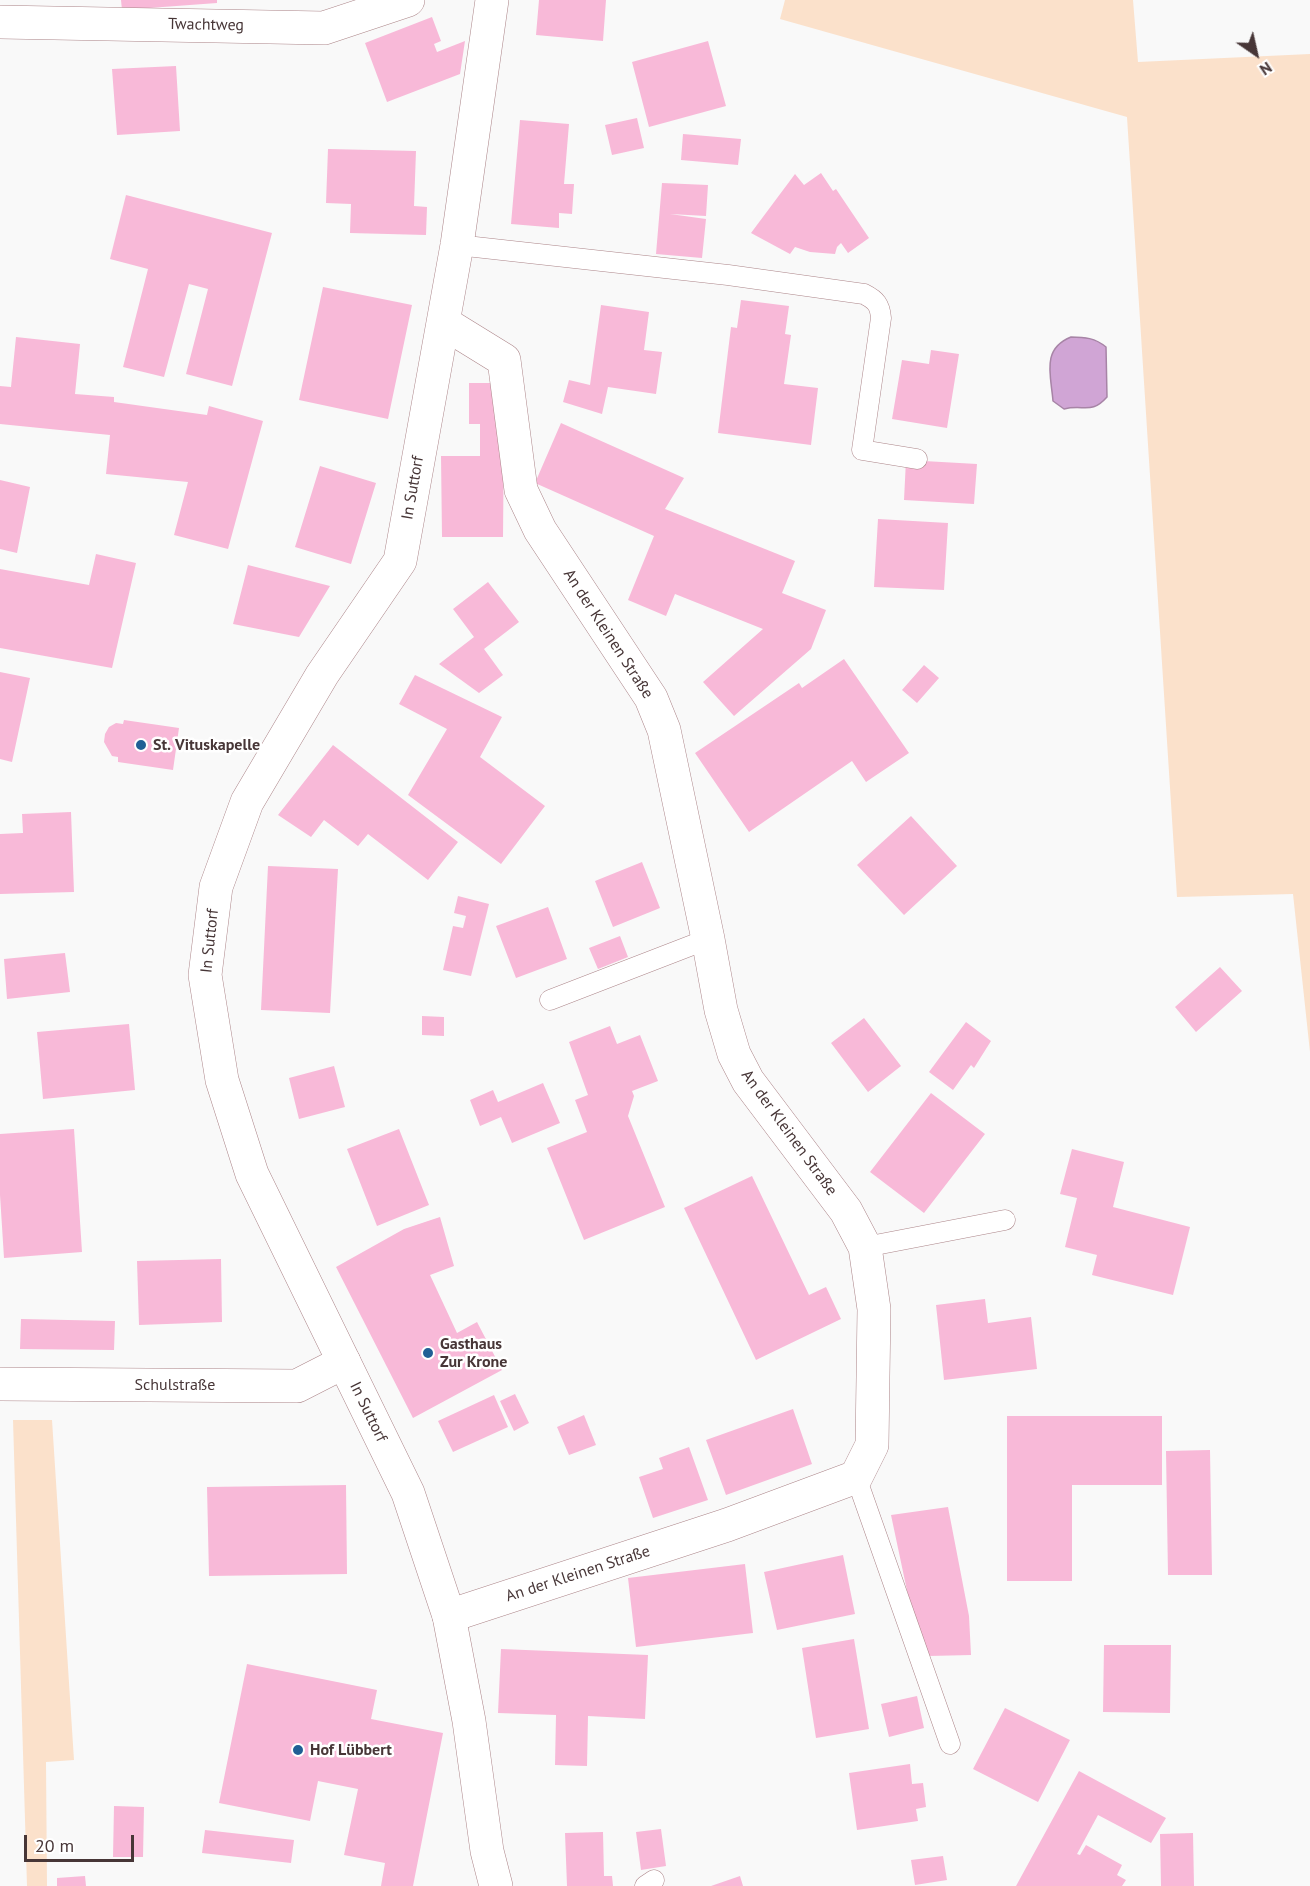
<!DOCTYPE html>
<html>
<head>
<meta charset="utf-8">
<style>
  body { margin:0 }
  #map { position:relative; width:1310px; height:1886px; overflow:hidden; background:#f9f9f9; font-family:"PT Sans",sans-serif }
  canvas { display:block }
  .north { position:absolute; left:1226px; top:24px; width:60px; height:60px; -webkit-text-stroke:4px #fff; paint-order:stroke; rotate:146deg; font-size:16px; font-weight:700; line-height:24px; text-align:center; color:#473637 }
  .north::after { content:''; display:block; margin:auto; width:21px; height:27px; background:#473637; clip-path:polygon(50% 0,100% 100%,50% 72%,0 100%) }
  .scale { position:absolute; left:24px; top:1835px; width:110px; height:27px; box-sizing:border-box; border:3px solid #473637; border-top:0; padding-left:8px; font-size:18px; line-height:21px; white-space:nowrap; color:#473637; -webkit-text-stroke:4px #fff; paint-order:stroke }
</style>
</head>
<body>
<div id="map">
<canvas width="1310" height="1886"></canvas>
<div class="north">N</div>
<div class="scale">20 m</div>
</div>
<script>
const ctx = document.querySelector('canvas').getContext('2d');
ctx.lineJoin = 'round';
function paint(path, color) {
  ctx.fillStyle = color;
  ctx.fill(path, 'evenodd');
}
function stroke(path, color, width, dash) {
  ctx.strokeStyle = color;
  ctx.lineWidth = width;
  ctx.lineCap = dash ? 'butt' : 'round';
  ctx.setLineDash(dash || []);
  ctx.stroke(path);
}
function label(font, color, halo, rows, align = 'center') {
  ctx.font = font + ' "PT Sans",sans-serif';
  ctx.lineWidth = 5;
  ctx.setLineDash([]);
  ctx.textBaseline = 'middle';
  ctx.strokeStyle = halo;
  ctx.fillStyle = color;
  for (const [text, x, y, turn = 0] of rows) {
    ctx.save();
    ctx.translate(x, y);
    ctx.rotate((+turn || 0) * Math.PI / 180);
    ctx.textAlign = isNaN(turn) ? turn : align;
    if (halo) ctx.strokeText(text, 0, 0);
    ctx.fillText(text, 0, 0);
    ctx.restore();
  }
}
const green = new Path2D(`
  M785,0H1133L1138,62L1310,54V1052L1293,894L1177,897L1127,117L780,19Z
  M13,1420H52L74,1760L46,1762L47,1886H27Z`);
const water = new Path2D(`
  M1071,337C1085,337 1095,338 1106,347L1107,397C1091,415 1084,404 1064,409L1053,401C1051,375 1041,349 1071,337Z`);
const building = new Path2D(`
  M121,0H217V3L122,10Z
  M539,0H606L603,41L536,35Z
  M432,17L441,41L434,44L437,52L465,41L460,74L387,102L365,43Z
  M708,41L726,106L649,127L632,62Z
  M176,66L180,131L117,135L112,69Z
  M637,118L644,148L612,155L605,125Z
  M520,120L569,124L564,184H574L572,214L559,213V228L511,224Z
  M683,134L741,139L738,165L681,160Z
  M328,149L416,151L414,206L427,207L426,235L350,233L351,204L326,203Z
  M821,173L833,191L836,189L869,238L848,253L841,243L837,247L835,254L810,252L795,247L790,254L751,233L795,174L804,185Z
  M662,183L708,185L706,216L670,214L706,219L702,258L656,254Z
  M126,195L272,233L232,386L186,374L208,289L189,284L164,377L123,367L148,269L110,259Z
  M323,287L412,305L388,419L299,400Z
  M741,300L789,306L785,334L791,335L784,384L818,388L811,445L718,433L731,327L737,328Z
  M601,305L649,312L644,350L662,352L656,394L608,387L602,414L563,402L569,380L590,385Z
  M16,337L80,344L75,394L114,397V402L207,415L209,406L263,421L228,549L174,535L188,482L106,474L110,435L0,424V386L11,387Z
  M931,350L959,354L947,428L892,419L902,360L929,364Z
  M469,383H495L504,424L503,537H442L441,456H480V424H469Z
  M561,423L684,478L665,509L795,561L782,593L826,610L811,649L734,716L703,682L763,629L675,594L666,616L628,600L654,536L535,483Z
  M906,460L977,464L974,504L904,500Z
  M320,466L376,483L351,564L295,547Z
  M0,480L30,487L17,553L0,549Z
  M878,519L948,523L944,590L874,587Z
  M96,554L136,563L112,668L0,648V569L89,585Z
  M248,565L330,586L299,637L233,624Z
  M488,582L519,622L484,649L503,675L479,693L439,664L474,637L453,609Z
  M844,659L909,753L866,782L852,761L749,832L695,753L799,683L802,688Z
  M924,665L939,678L917,703L902,690Z
  M0,672L30,678L12,762L0,759Z
  M415,675L502,717L480,757L545,806L501,864L408,795L447,729L399,704Z
  M124,720L179,728L173,770L118,762V757L112,756L104,742L105,734L109,727L116,723L123,724Z
  M333,745L458,842L428,880L368,834L358,846L324,820L311,837L278,815Z
  M71,812L74,892L0,894V834L23,833L22,814Z
  M911,816L957,866L904,915L857,865Z
  M642,862L660,908L613,927L595,881Z
  M268,866L338,869L330,1013L261,1010Z
  M458,896L489,904L471,976L443,970L453,926L463,928L466,916L454,913Z
  M548,907L567,959L516,978L496,926Z
  M620,936L628,957L598,969L589,948Z
  M65,953L70,992L7,999L4,959Z
  M1220,967L1242,991L1196,1032L1175,1007Z
  M422,1016L444,1017V1036L422,1035Z
  M864,1018L901,1066L868,1092L831,1043Z
  M966,1022L991,1041L974,1068L971,1065L953,1090L929,1072Z
  M129,1024L135,1090L43,1099L37,1032Z
  M610,1026L617,1044L640,1035L658,1081L632,1091L634,1096L628,1116L665,1207L584,1240L547,1148L587,1132L575,1100L588,1095L569,1042Z
  M334,1066L345,1107L299,1119L289,1078Z
  M543,1083L560,1123L512,1143L501,1117L480,1126L470,1100L493,1090L498,1102Z
  M931,1093L985,1134L924,1213L870,1172Z
  M74,1129L82,1252L4,1258L0,1195V1134Z
  M399,1129L429,1205L377,1226L347,1149Z
  M1072,1149L1124,1162L1113,1207L1190,1227L1173,1295L1092,1275L1097,1255L1065,1247L1077,1198L1060,1194Z
  M752,1176L809,1295L826,1287L841,1319L756,1360L684,1208Z
  M440,1217L454,1266L430,1275L457,1333L477,1322L502,1370L413,1418L336,1267L404,1229Z
  M221,1259L222,1322L139,1325L137,1261Z
  M985,1299L988,1323L1031,1317L1037,1369L944,1380L936,1305Z
  M21,1319L115,1321L114,1350L20,1349Z
  M515,1394L529,1423L514,1431L500,1401Z
  M494,1395L508,1427L453,1452L438,1421Z
  M793,1409L812,1464L726,1495L706,1440Z
  M584,1415L596,1445L569,1455L557,1427Z
  M1007,1416H1162V1485H1072V1581H1007Z
  M689,1447L708,1500L653,1518L639,1477L663,1469L659,1458Z
  M1210,1450L1212,1575H1168L1166,1451Z
  M346,1485L347,1574L209,1576L207,1487Z
  M948,1507L969,1616L971,1655L929,1656L913,1619L891,1515Z
  M843,1555L855,1614L777,1630L764,1572Z
  M745,1564L753,1633L636,1647L628,1578Z
  M854,1639L869,1729L816,1738L802,1648Z
  M1104,1645H1171L1170,1713L1103,1712Z
  M501,1649L648,1655L645,1719L588,1716L587,1766L555,1765L556,1715L498,1713Z
  M247,1664L377,1690L371,1719L443,1733L413,1886H381L385,1863L344,1855L358,1789L318,1781L310,1821L219,1803Z
  M917,1696L924,1728L889,1737L881,1704Z
  M1005,1708L1070,1740L1038,1802L973,1769Z
  M910,1764L912,1784L923,1783L926,1807L916,1809L918,1821L857,1830L849,1773Z
  M1079,1771L1166,1818L1151,1843L1098,1815L1077,1854L1080,1855L1086,1845L1122,1865L1117,1875L1126,1880L1122,1886H1016Z
  M114,1806L144,1807L143,1857H113Z
  M661,1829L666,1866L641,1870L636,1832Z
  M205,1830L294,1840L291,1863L202,1853Z
  M603,1832L604,1876H612L613,1886H567L565,1833Z
  M1193,1833L1194,1886H1161L1160,1834Z
  M943,1856L947,1880L915,1885L911,1860Z
  M85,1876L86,1886H57V1878Z
  M740,1876L743,1886H711Z`);
const service = new Path2D(`
  M457,245L728,275L864,294C876,300 880,305 881,318L862,450L917,459
  M550,1000L708,939
  M865,1247L1005,1220
  M856,1477L950,1744
  M645,1886L654,1880`);
const minor = new Path2D(`
  M0,22L324,28L408,0
  M444,323L504,360L521,490L540,530L651,698L664,730L708,939L721,1010L734,1054L748,1081L846,1211L865,1247L874,1309L872,1445L856,1477L727,1525L449,1616
  M0,1384L297,1386L344,1362`);
const secondary = new Path2D(`
  M492,0L457,245L400,561L322,675L247,802L216,887L205,975L222,1080L252,1174L408,1493L449,1616L469,1721L487,1851L496,1886`);
const markers = [
  [141,745,6,"#205f95"],
  [428,1353,6,"#205f95"],
  [298,1750,6,"#205f95"]
];
const streetNames = [
  ["Twachtweg",206,25,1],
  ["In Suttorf",413,488,-80],
  ["An der Kleinen Straße",608,634,57],
  ["In Suttorf",210,941,-84],
  ["An der Kleinen Straße",789,1133,54],
  ["Schulstraße",175,1385],
  ["In Suttorf",368,1412,64],
  ["An der Kleinen Straße",578,1574,-18]
];
const poiNames = [
  ["St. Vituskapelle",153,745],
  ["Gasthaus",440,1344],
  ["Zur Krone",440,1362],
  ["Hof Lübbert",310,1750]
];
paint(green, '#fbe1cb');
paint(water, '#d0a5d5');
stroke(water, '#a784a6', 1.5);
paint(building, '#f8b9d8');
stroke(service, '#ac8589', 21);
stroke(minor, '#ac8589', 34);
stroke(secondary, '#ac8589', 34);
stroke(service, '#fff', 20);
stroke(minor, '#fff', 33);
stroke(secondary, '#fff', 33);
for (const [x, y, r, color] of markers) {
  const dot = new Path2D();
  dot.arc(x, y, r, 0, 2 * Math.PI);
  ctx.fillStyle = color;
  ctx.fill(dot);
  stroke(dot, '#fff', 2);
}
label('16px', '#473637', '#fff', streetNames);
label('bold 16px', '#473637', '#fff', poiNames, 'left');
</script>
</body>
</html>
